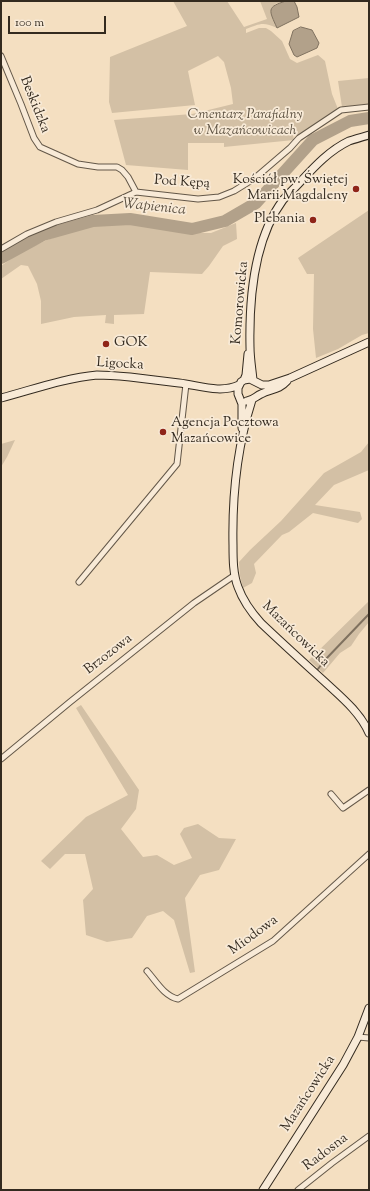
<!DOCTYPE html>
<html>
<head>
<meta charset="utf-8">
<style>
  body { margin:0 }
  #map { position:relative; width:370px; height:1191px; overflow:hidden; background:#f4dfc1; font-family:"Sorts Mill Goudy",serif }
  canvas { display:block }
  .frame { position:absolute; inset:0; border:2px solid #332a1f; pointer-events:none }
  .scale { position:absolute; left:8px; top:16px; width:98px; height:18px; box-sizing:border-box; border:2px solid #332a1f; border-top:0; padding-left:5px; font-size:12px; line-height:14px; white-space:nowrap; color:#332a1f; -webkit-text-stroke:3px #f8ead7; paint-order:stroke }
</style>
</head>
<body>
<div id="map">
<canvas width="370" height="1191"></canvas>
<div class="frame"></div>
<div class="scale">100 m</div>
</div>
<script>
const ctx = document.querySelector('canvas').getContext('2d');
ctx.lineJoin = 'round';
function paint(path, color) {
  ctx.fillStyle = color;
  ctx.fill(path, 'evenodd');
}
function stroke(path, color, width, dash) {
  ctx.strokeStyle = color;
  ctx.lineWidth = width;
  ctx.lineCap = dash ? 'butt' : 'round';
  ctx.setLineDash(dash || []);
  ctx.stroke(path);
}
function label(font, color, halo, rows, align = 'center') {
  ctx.font = font + ' "Sorts Mill Goudy",serif';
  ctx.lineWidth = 3.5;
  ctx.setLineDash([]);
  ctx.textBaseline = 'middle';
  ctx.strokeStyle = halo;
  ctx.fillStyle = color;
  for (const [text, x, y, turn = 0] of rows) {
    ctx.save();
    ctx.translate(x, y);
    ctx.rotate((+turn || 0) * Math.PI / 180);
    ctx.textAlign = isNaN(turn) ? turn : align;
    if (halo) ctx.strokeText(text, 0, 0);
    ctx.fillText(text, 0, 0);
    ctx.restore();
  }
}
const green = new Path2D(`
  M173,1H227L244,27L267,19L260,1H286L275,4L271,14L277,28C263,21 259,24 246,29V33L259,28H266L271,31L282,41L290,59L297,63L318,55L325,61L332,94L338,109L298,135H293L294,140L224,147V143H188V170L126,165L114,120L192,114L233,104L231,88L224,62L218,56L188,71L195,105L112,113L109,102L110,57L187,26Z
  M369,78V104L342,107L338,81Z
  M369,210V333L362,335L338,349L316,358L313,329L314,274H307L298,258Z
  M118,223L151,226L187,233H211L236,223L237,239L223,246L209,266L202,274L150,272L144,314L114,315V324L105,323L106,315L74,317L41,324V301L37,284L28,266L21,265L1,279V266L19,253L47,240L83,227Z
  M15,440L7,457L1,467V444Z
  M369,442V470L334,485L315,505L360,512L362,519L358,523L313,513L289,532L282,535L254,564L256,573L252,583L243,588L240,576L239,562L250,550L281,521L324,473L361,452Z
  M369,601V622L359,634L351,646L340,653L323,673L309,660Z
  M81,705L139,790L136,809L121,829L143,857L157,855L174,865L192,858L180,834L184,828L198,824L219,838L236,839L219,870L200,875L185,898L195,972L190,973L174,920L163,911L147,916L132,938L107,942L86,935L83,900L93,889L85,854H65L50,869L41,861L86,817L128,795L76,708Z`);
const water = new Path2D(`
  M286,1H294L297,7L299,17L277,28C269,10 266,7 286,1Z
  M301,27L312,30L319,43L317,48L297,57L294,55L289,44L293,31Z`);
const stream = new Path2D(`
  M318,669L324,661L369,614`);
const river = new Path2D(`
  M1,258L43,235L93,221L130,219L192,229L225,221L256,203L313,140L350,121L369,118`);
const street = new Path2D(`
  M1,56L21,104L34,138L40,147L78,164L98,167H117L122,170L128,177L136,192
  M1,249L27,234L56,222L97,210L136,192L198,199L219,197L234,191L255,178L290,148L299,138L341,110L369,107
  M79,582L177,464L186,384
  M1,759L70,702L194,603L235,575
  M331,794L343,808L369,790
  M147,971C156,981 164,996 178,999L273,941L369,854
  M358,1037L369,1038
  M298,1190L332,1163L369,1136`);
const secondary = new Path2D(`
  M244,380L250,379L262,385H269L290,378L369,342
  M253,380C252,369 250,358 250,347C249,300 254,239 283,200C289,193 296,187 302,180C315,166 330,150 349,141C355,139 362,137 369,135
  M1,398C32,390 64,378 97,375C108,375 119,376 130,377C146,379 163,381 179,383C198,385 220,394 239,385
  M252,400C237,447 232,496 233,545C233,559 233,574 238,587C243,601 251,612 261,623C282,643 303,662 325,682C340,696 360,712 369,733
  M247,401C254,400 256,396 261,394C271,389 279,390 287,381
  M242,428V404L238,394V388L241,382L244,380L246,375L248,354
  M263,1190L343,1065L358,1037L369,1008`);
const markers = [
  [356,189,4,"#8f2418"],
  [313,220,4,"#8f2418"],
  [106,344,4,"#8f2418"],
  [163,432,4,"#8f2418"]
];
const streetNames = [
  ["Beskidzka",34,105,68],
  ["Pod Kępą",182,183,4],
  ["Komorowicka",241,303,-85],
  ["Ligocka",120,365,3],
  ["Mazańcowicka",295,635,44],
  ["Brzozowa",109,655,-38],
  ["Miodowa",254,936,-36],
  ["Mazańcowicka",309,1094,-57],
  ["Radosna",326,1153,-37]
];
const parkNames = [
  ["Cmentarz Parafialny",245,116],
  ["w Mazańcowicach",245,132]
];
const poiNames = [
  ["Kościół pw. Świętej",348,181],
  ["Marii Magdaleny",348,197],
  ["Plebania",305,220],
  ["GOK",114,344,"left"],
  ["Agencja Pocztowa",171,424,"left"],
  ["Mazańcowice",171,440,"left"]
];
const waterNames = [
  ["Wapienica",154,208,6]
];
paint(green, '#d3c0a5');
paint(water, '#b2a18a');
stroke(water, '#7f715f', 1);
stroke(stream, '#7f715f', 2);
stroke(river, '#b2a18a', 12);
stroke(street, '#635748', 7);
stroke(secondary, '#332a1f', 9);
stroke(street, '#f8ead7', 5);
stroke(secondary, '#f8ead7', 7);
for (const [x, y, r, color] of markers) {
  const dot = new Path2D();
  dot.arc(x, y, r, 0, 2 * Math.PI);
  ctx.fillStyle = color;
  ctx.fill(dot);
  stroke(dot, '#f8ead7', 1.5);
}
label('14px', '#332a1f', '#f8ead7', streetNames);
label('italic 14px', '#5b5040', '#f8ead7', parkNames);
label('14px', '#332a1f', '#f8ead7', poiNames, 'right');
label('italic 15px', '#594e3f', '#f8ead7', waterNames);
</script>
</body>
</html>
